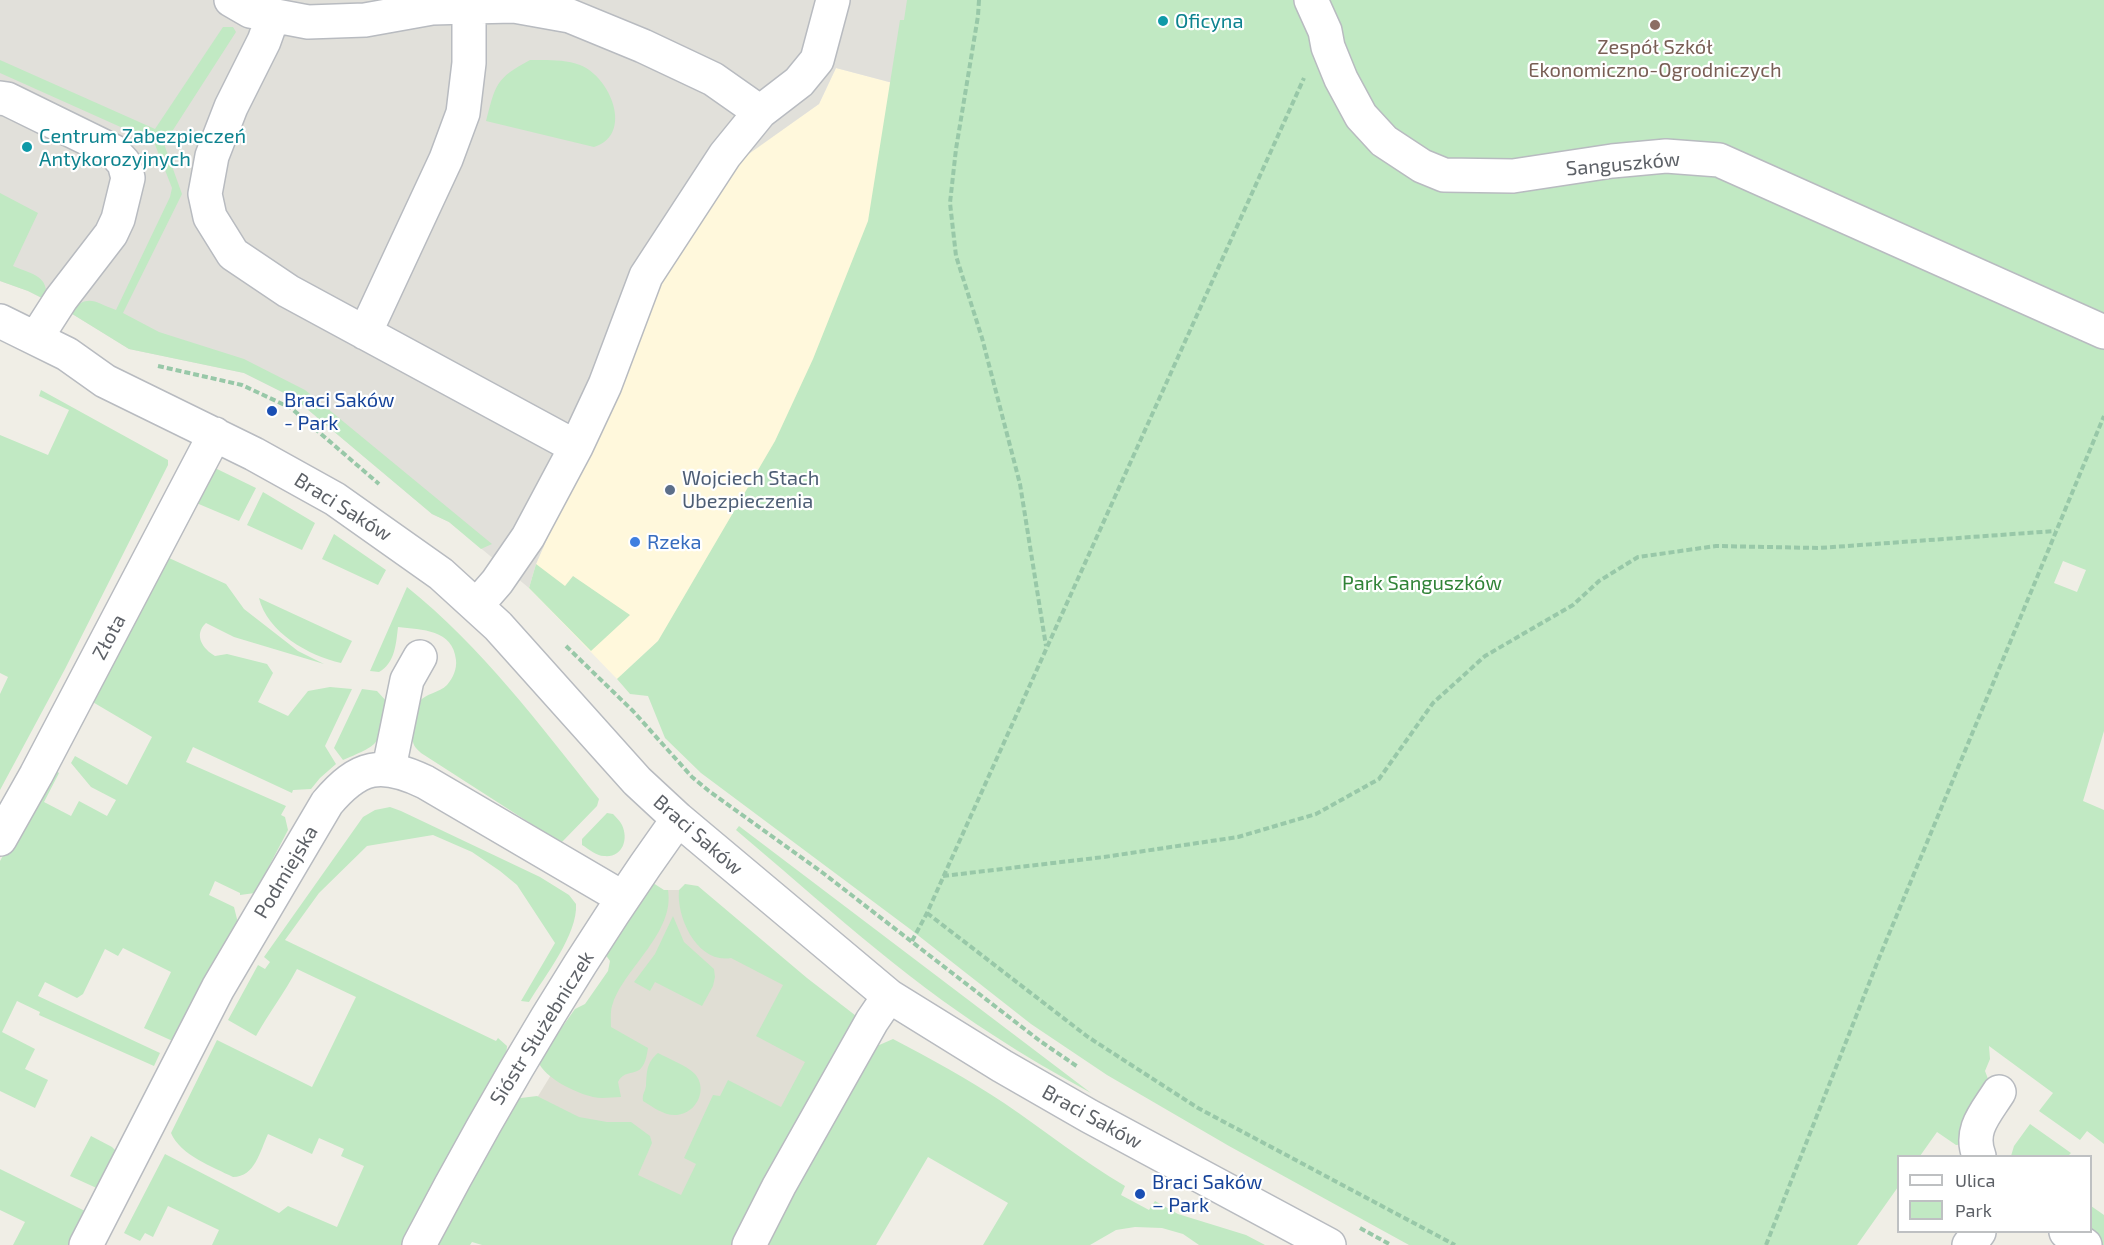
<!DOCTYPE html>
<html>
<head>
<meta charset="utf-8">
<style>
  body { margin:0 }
  #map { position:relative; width:2104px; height:1245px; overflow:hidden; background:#f0eee6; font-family:"Exo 2",sans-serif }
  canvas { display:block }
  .legend { position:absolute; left:1897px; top:1155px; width:195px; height:78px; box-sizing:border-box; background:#fff; border:2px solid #bec0c2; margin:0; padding:8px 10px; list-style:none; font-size:18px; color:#5d6167 }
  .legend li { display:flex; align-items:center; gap:12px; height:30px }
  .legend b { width:30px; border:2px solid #bec0c2 }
</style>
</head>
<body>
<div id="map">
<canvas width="2104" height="1245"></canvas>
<ul class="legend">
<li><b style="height:8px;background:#fff"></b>Ulica</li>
<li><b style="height:16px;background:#c1e9c3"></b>Park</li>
</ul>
</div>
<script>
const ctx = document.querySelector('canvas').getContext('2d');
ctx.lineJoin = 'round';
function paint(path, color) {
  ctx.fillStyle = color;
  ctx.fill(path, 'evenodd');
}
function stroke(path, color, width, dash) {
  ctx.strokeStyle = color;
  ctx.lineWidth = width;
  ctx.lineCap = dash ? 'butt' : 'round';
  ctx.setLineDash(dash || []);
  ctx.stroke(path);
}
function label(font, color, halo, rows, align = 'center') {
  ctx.font = font + ' "Exo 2",sans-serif';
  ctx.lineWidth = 4.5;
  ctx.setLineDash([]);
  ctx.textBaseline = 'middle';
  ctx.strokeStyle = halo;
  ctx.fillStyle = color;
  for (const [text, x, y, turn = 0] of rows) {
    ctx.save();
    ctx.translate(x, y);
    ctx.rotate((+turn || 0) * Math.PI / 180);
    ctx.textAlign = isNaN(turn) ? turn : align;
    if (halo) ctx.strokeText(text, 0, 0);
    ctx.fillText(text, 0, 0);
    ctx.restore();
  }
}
const commercial = new Path2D(`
  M836,68L908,87L888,214L808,419L658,641L617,679L529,588L536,564L657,290L736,162L819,104Z`);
const industrial = new Path2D(`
  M0,0H921L908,87L836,68L819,104L736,163L657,290L536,564L529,588L449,522L432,514L294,398L244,373L129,349L69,312L28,291L0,281Z`);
const education = new Path2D(`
  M664,890H684L833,1029L708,1245L496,1165Z`);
const green = new Path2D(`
  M907,0H2104V731L2083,801L2104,810V1144L2087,1131L2080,1140L2039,1111L2053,1093L1989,1046L1990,1059L1985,1071L1990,1084L1968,1144L1956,1145L1937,1132L1920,1156H1898V1187L1857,1245H1409L1229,1146L1107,1075L1031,1024L910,929L701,773L665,738L648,696L630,694L617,679L658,641L775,441L813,359L868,221L900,20H904ZM2063,561L2086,570L2077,592L2054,583Z
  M223,27H233L236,32L164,144L182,194L123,313L159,332L244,359L305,390L492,544L481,549L449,522L432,514L294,398L244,373L129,349L69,312C89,293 94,302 116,310L170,197L172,188L154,142L0,73V60L155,129Z
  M530,60C546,60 564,59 580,65C611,77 634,135 594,147L486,121C496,84 495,79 530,60Z
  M0,193L38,213L13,266C33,275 49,275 46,300L28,291L0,281Z
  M41,390L168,460V465L65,669L0,790V694L8,677L0,673V435L48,455L69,410L39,396Z
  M215,468L256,488L239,521L194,502L169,558L226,584L244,609L298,651L324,664L234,637L206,623C193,635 203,649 215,656L227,654L267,664L273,673L258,702L288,716L308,691L330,687L352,689L325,746L336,764L320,778L311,789L293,790L292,793L193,747L186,762L286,806L281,815L285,817L288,830L255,893L240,895V893L215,881L209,895L234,907L238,923L177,1043L144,1028L171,972L123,948L118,956L105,949L83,994L77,998L45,982L38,996L160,1053L154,1066L39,1015L40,1012L17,1001L2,1032L35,1049L25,1069L48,1080L35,1108L0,1091V861L51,767L59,773L44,802L71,816L79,801L107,816L116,800L91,787L71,763L75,756L127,785L152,737L91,701L97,689L92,686L127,630L196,491Z
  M263,492L315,523L302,550L247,525Z
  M334,534L386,570L378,585L322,559Z
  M536,564L565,586L573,576L630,615L591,651L529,588Z
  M407,587C482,647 539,724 599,799L597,806L561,843L421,753C418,750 414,747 413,742C409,733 413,709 419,702C426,693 439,693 447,685C453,678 457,669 456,660C453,629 422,630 398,627C396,644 395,663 379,672L370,671Z
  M259,598L352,641L341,663C309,656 267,632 259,598Z
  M362,689L377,691L388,703C378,744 384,743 343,760L334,748Z
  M390,807L401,811L540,877L569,895L576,904C578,934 545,976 529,1002L521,1001L555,943L517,885L500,871L472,852L433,835L367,846L319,893L285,940L496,1041L498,1038L507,1046L506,1057L411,1245H212L219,1230L168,1206L153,1237L145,1233L140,1241L124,1233L165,1154L279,1213L288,1206L337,1227L364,1166L341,1156L344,1149L319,1138L312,1154L268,1134C260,1151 255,1177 233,1177C213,1167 180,1155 171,1133L217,1040L312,1087L356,997L297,969C285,992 269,1013 256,1036L228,1020L258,965L265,969L270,962L264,957L363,817L375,810Z
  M607,813L613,814C616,817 620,821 622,825C629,840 622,858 604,856C596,856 589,849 582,845V839Z
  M739,826L1091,1093C1058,1075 1025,1056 993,1035C901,976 819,900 736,830Z
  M650,881L664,890H668C675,932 625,968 613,1003C610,1010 611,1019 611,1027L648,1048C647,1054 646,1062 642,1067C636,1076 625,1069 618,1082L621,1097C612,1097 602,1099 593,1097C576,1093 544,1078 538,1061L575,1009L585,1004L608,971L610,961L605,954Z
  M685,884L698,886L807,978L860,1019L736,1245H482L472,1242L470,1245H434L513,1099L537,1096L579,1117L607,1122H631L650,1136L652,1143L638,1175L681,1195L696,1164L684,1158L713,1095L720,1096L728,1080L781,1107L805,1062L756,1036L783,985L731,958C698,964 676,918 679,890Z
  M673,916L684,942L714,969L715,977L713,986L702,1006L655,982L650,991L634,982L655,954Z
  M893,1039C931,1059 968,1079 1004,1103C1045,1131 1083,1161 1125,1186L1121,1195L1149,1210L1155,1201L1178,1214L1246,1235L1265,1245H1199L1183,1234L1162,1228L1135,1227L1116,1230L1090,1245H983L1008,1203L928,1157L876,1245H760L877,1046Z
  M658,1053C669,1059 686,1065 695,1074C708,1089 697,1113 677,1115C664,1116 653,1107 643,1101C642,1094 645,1092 646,1086C647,1072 646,1063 658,1053Z
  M2030,1124L2071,1153L2068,1156H2011L2014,1146Z
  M91,1136L112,1147L120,1155L101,1190L70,1176Z
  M0,1169L85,1211L88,1215L73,1245H13L25,1222L0,1210Z
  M2091,1206L2104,1215V1245H2099L2090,1232Z`);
const path = new Path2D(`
  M979,0L978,16L956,149L950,203L956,256L982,338L1020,484L1046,646
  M158,366L242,385L291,408L379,484
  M566,646L633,711L692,777L709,791L823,873L1040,1041L1078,1067
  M943,876L1104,857L1238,837L1316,814L1379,779L1433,703L1485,656L1573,605L1599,581L1638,557L1716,546L1819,548L2055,531
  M927,913L1088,1037L1198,1108L1455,1245
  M912,941L927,913L1304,78
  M1360,1228L1391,1245
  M1766,1245L1879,958L2104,416`);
const minor = new Path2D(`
  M231,0L250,11L308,22L365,20L432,8L469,7L514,6L570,16L643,46L713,79L760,112
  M1311,0L1325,31L1328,47L1341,79L1361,116L1384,141L1422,166L1444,175L1513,176L1612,161L1666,156L1719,160L2104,332
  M273,16L264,41L231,107L212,156L205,194L210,217L233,254L288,291L576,447
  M0,98L7,99L113,151L124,163L128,178L118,219L111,234L61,299L36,338
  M0,321L67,354L105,381L254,454L335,499L441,574L498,626L637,781L678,819L889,996L1002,1066L1089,1116L1329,1245
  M365,333L446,159L463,113L469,63V7
  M477,605L497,582L528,537L576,447L605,385L646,276L725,155L760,112L799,82L817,60L833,0
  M389,768L407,680L420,657
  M0,839L36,775L215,434
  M1979,1156C1969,1130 1985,1114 1999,1092
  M2066,1232L2085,1245
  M86,1245L218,988L327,803C359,765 381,761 425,782L623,898
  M419,1245C496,1098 581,954 678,819
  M749,1245L779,1186L872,1021L889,996
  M1969,1245L1979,1232`);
const markers = [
  [1163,21,6,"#0f9aa8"],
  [1655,25,6,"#8d6e63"],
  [27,147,6,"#0f9aa8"],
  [272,411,6,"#1a4fb4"],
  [670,490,6,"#5c6f8a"],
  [635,542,6,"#3f7fe0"],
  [1140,1194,6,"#1a4fb4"]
];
const cultureNames = [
  ["Oficyna",1175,21],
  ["Centrum Zabezpieczeń",39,136],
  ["Antykorozyjnych",39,159]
];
const educationNames = [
  ["Zespół Szkół",1655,47],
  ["Ekonomiczno-Ogrodniczych",1655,70]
];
const streetNames = [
  ["Sanguszków",1623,164,-5],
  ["Braci Saków",343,507,32],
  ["Złota",109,637,-62],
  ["Braci Saków",698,835,41],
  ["Podmiejska",286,872,-59],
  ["Sióstr Służebniczek",542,1028,-58],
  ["Braci Saków",1092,1117,29]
];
const transitNames = [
  ["Braci Saków",284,400],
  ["- Park",284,423],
  ["Braci Saków",1152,1182],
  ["– Park",1152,1205]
];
const serviceNames = [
  ["Wojciech Stach",682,478],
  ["Ubezpieczenia",682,501]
];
const shopNames = [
  ["Rzeka",647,542]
];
const parkNames = [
  ["Park Sanguszków",1422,583]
];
paint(commercial, '#fff8dc');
paint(industrial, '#e1e0da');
paint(education, '#e0ded4');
paint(green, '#c1e9c3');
stroke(minor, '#b8bbc0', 36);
stroke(path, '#98c8a8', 4, [6, 3]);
stroke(minor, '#fff', 33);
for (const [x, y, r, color] of markers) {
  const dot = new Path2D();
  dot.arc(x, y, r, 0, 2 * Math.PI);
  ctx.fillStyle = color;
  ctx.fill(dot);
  stroke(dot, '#fff', 2);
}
label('20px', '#0d838f', '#fff', cultureNames, 'left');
label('20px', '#785e54', '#fff', educationNames);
label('20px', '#5d6167', '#fff', streetNames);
label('20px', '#164399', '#fff', transitNames, 'left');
label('20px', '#4e5e75', '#fff', serviceNames, 'left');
label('20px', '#366cbe', '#fff', shopNames, 'left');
label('20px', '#308337', '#fff', parkNames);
</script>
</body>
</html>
